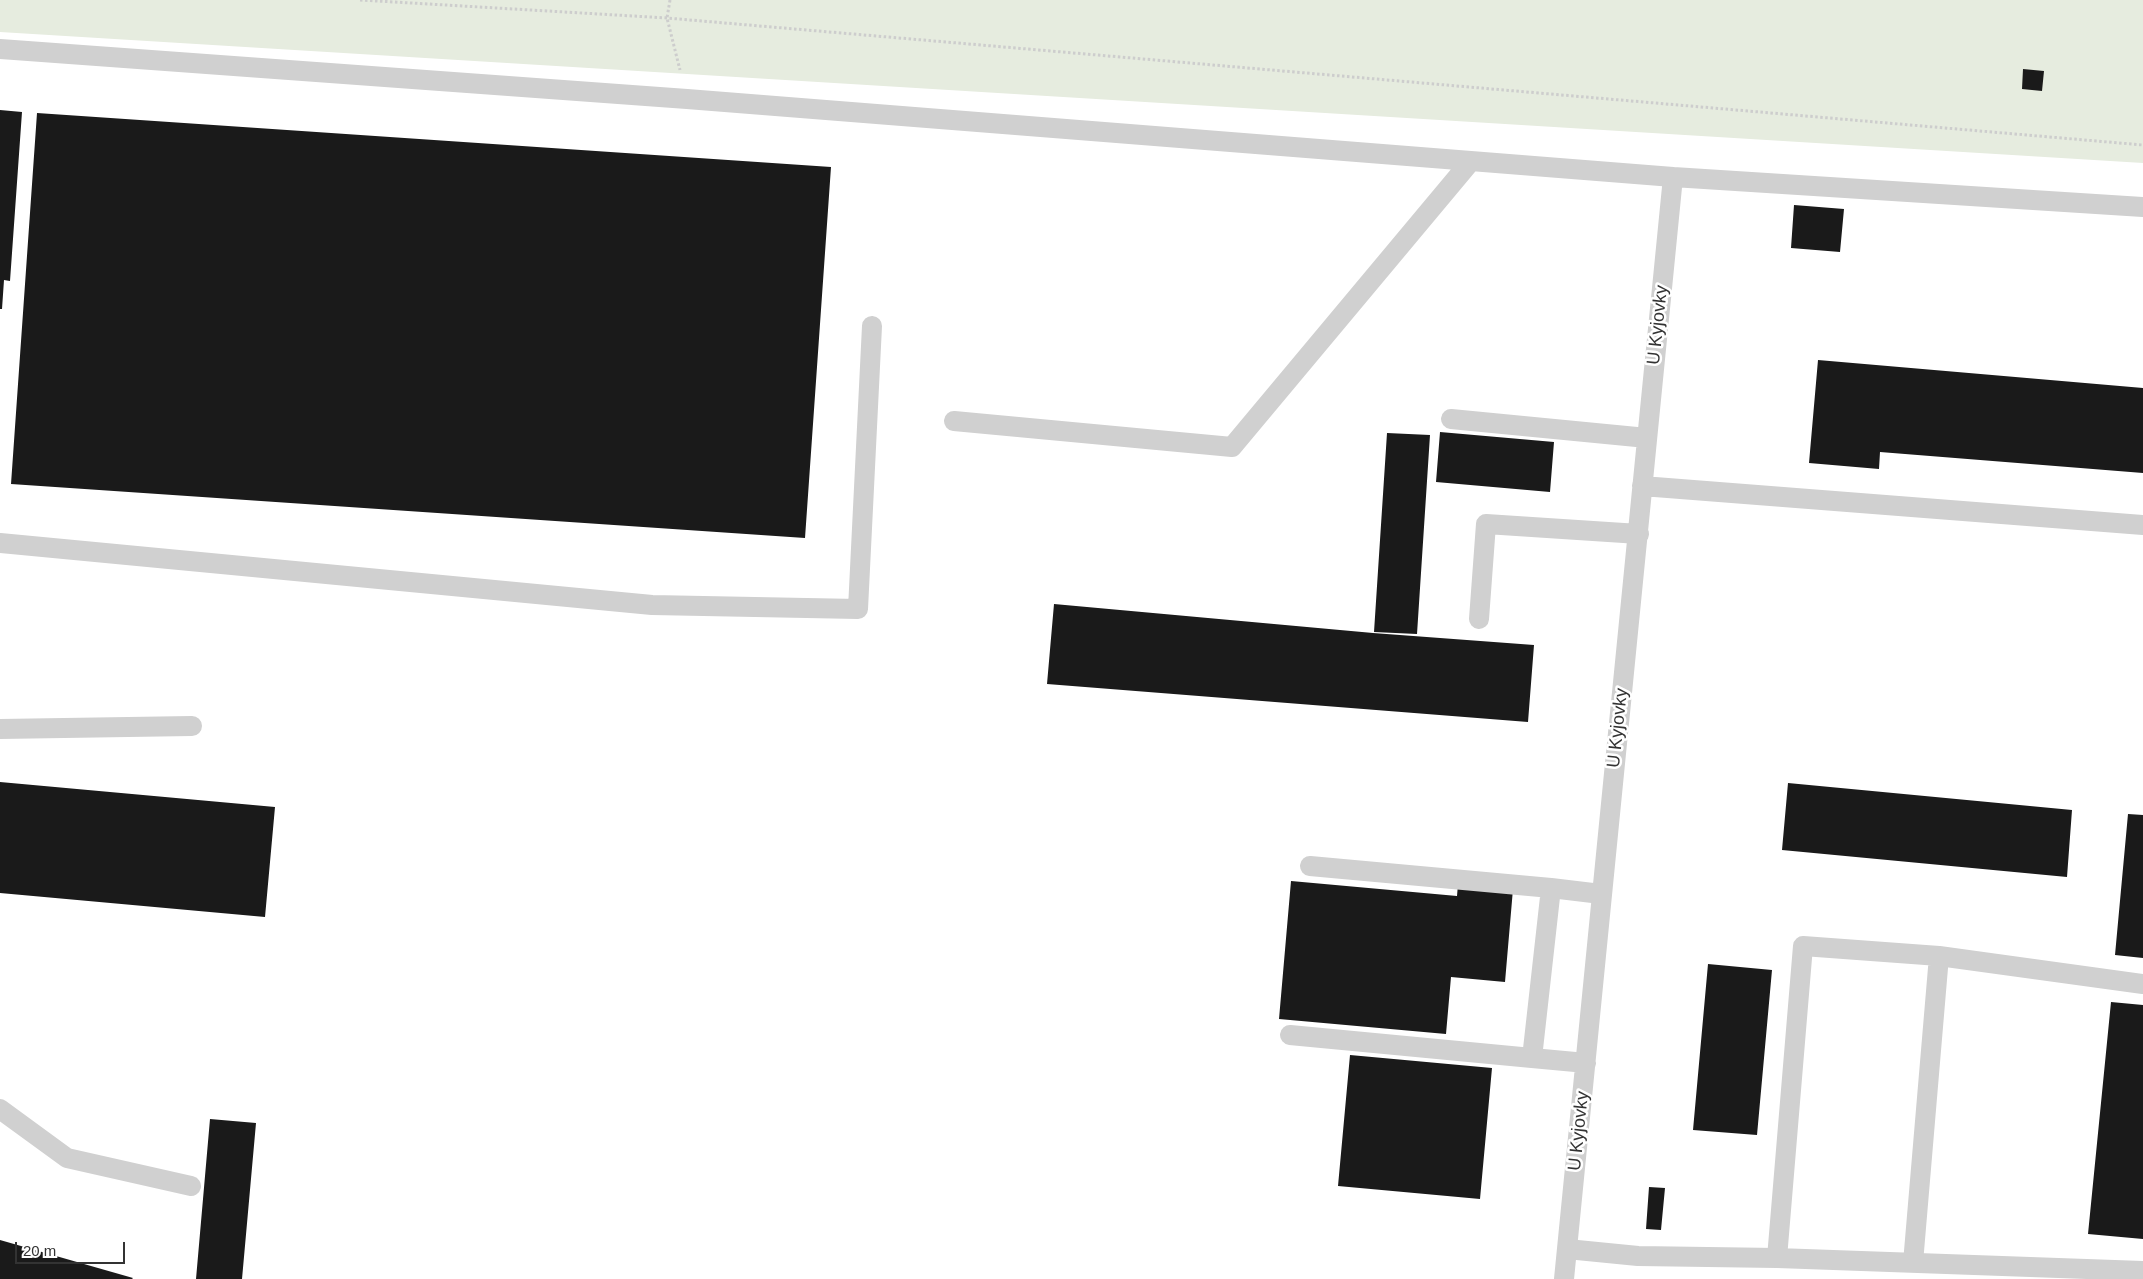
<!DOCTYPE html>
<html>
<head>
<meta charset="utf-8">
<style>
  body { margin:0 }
  #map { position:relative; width:2143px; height:1279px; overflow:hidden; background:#fff; font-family:Helvetica,sans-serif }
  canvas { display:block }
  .scale { position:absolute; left:15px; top:1242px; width:110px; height:22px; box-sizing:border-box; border:2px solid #333; border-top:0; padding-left:6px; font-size:15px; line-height:18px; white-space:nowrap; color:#333; -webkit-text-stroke:4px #fff; paint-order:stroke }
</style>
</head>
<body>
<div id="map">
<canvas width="2143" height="1279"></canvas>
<div class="scale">20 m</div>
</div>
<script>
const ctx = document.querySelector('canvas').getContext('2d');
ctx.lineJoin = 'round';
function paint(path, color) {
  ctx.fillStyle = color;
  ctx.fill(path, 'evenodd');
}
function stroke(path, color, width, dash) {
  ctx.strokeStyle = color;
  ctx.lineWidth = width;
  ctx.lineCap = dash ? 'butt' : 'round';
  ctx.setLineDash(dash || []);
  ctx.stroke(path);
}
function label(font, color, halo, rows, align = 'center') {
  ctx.font = font + ' Helvetica,sans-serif';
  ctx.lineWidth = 5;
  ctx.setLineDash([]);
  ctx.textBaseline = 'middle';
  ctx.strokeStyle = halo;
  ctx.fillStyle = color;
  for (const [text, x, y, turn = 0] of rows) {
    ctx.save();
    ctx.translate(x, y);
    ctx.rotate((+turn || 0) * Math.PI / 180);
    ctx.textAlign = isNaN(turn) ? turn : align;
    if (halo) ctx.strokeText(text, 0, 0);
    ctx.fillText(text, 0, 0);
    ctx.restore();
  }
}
const green = new Path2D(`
  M0,0H2143V163L0,32Z`);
const building = new Path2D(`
  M2023,69L2044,71L2042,91L2022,89Z
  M0,110L22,112L10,281L4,280L2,309H0Z
  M37,113L831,167L805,538L11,484Z
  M1794,205L1844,209L1840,252L1791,248Z
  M1818,360L2143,388V473L1880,452L1879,469L1809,463Z
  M1440,432L1554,442L1550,492L1436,482Z
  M1387,433L1430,435L1417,634L1374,632Z
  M1054,604L1373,633L1534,645L1528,722L1047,684Z
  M0,782L275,807L265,917L0,893Z
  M1788,783L2072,810L2067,877L1782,850Z
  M2128,814L2143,815V958L2115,955Z
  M1291,881L1457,896L1458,884L1513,889L1505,982L1451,977L1446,1034L1279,1019Z
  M1708,964L1772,970L1757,1135L1693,1130Z
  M2111,1002L2143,1005V1239L2088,1234Z
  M1350,1055L1492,1068L1480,1199L1338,1186Z
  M210,1119L256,1123L242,1279H196Z
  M1649,1187L1665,1188L1661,1230L1646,1229Z
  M0,1240L133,1278L132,1279H0Z`);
const path = new Path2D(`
  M360,0L667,18L2143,145
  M670,0L667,18L680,70`);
const service = new Path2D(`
  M0,49L687,99L1673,177L2143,207
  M1451,419L1647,438
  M954,421L1232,447L1471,161
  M1642,486L2143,525
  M0,543L652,605L858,609L872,326
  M1479,619L1486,524L1639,534
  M0,729L192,726
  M1551,888L1601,894
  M1939,956L2143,984
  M1290,1035L1532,1058L1551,888L1310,866
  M1532,1058L1586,1063
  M0,1109L67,1158L191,1186
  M1567,1249L1638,1256L1777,1258L2143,1271
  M1777,1258L1803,946L1939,956L1913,1263
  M1564,1279L1673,177`);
const streetNames = [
  ["U Kyjovky",1658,325,-84],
  ["U Kyjovky",1618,728,-84],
  ["U Kyjovky",1579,1131,-84]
];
paint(green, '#e6ecdf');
paint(building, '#1a1a1a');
stroke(path, '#cdcdcd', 3, [2.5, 2.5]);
stroke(service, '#d0d0d0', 20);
label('18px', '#333', '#fff', streetNames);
</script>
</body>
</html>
